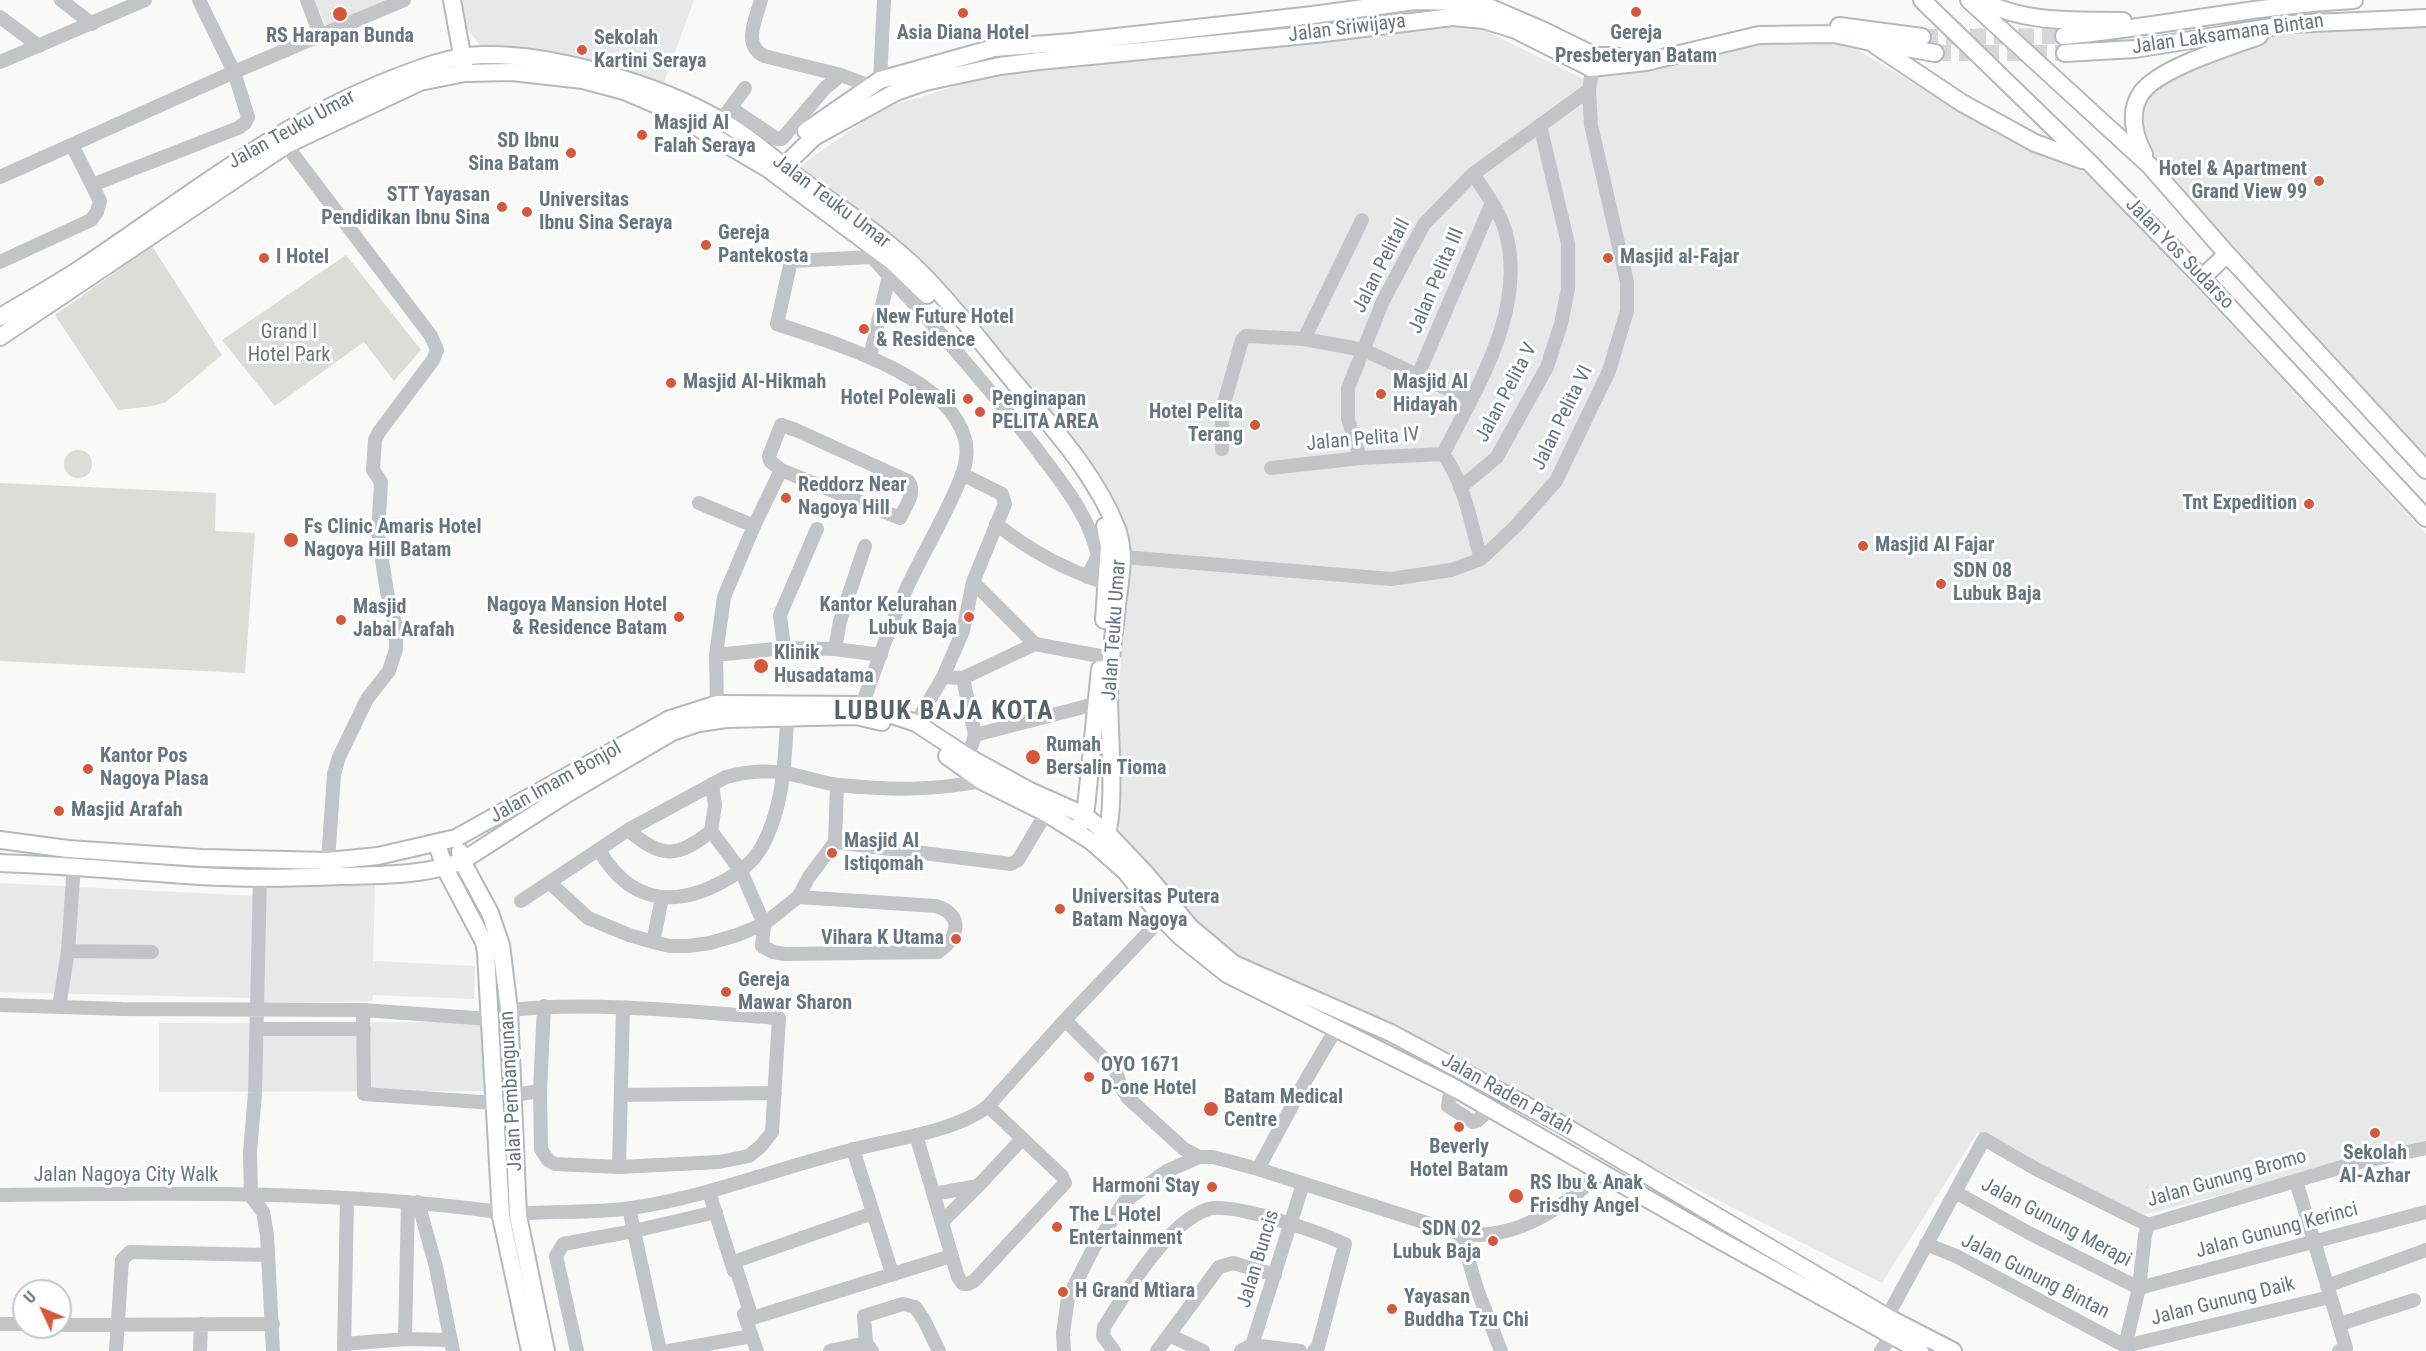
<!DOCTYPE html>
<html>
<head>
<meta charset="utf-8">
<style>
  body { margin:0 }
  #map { position:relative; width:2426px; height:1351px; overflow:hidden; background:#f9f9f7; font-family:"Roboto Condensed",sans-serif }
  canvas { display:block }
  .north { position:absolute; left:12px; top:1279px; width:60px; height:60px; box-sizing:border-box; background:#fff; border:2px solid #c2c8cc; border-radius:50%; rotate:314deg; font-size:16px; font-weight:700; line-height:24px; text-align:center; color:#667680 }
  .north::after { content:''; display:block; margin:auto; width:21px; height:27px; background:#d6583b; clip-path:polygon(50% 0,100% 100%,50% 72%,0 100%) }
</style>
</head>
<body>
<div id="map">
<canvas width="2426" height="1351"></canvas>
<div class="north">U</div>
</div>
<script>
const ctx = document.querySelector('canvas').getContext('2d');
ctx.lineJoin = 'round';
function paint(path, color) {
  ctx.fillStyle = color;
  ctx.fill(path, 'evenodd');
}
function stroke(path, color, width, dash) {
  ctx.strokeStyle = color;
  ctx.lineWidth = width;
  ctx.lineCap = dash ? 'butt' : 'round';
  ctx.setLineDash(dash || []);
  ctx.stroke(path);
}
function label(font, color, halo, rows, align = 'center') {
  ctx.font = font + ' "Roboto Condensed",sans-serif';
  ctx.lineWidth = 6;
  ctx.setLineDash([]);
  ctx.textBaseline = 'middle';
  ctx.strokeStyle = halo;
  ctx.fillStyle = color;
  for (const [text, x, y, turn = 0] of rows) {
    ctx.save();
    ctx.translate(x, y);
    ctx.rotate((+turn || 0) * Math.PI / 180);
    ctx.textAlign = isNaN(turn) ? turn : align;
    if (halo) ctx.strokeText(text, 0, 0);
    ctx.fillText(text, 0, 0);
    ctx.restore();
  }
}
const built = new Path2D(`
  M314,0H391L327,28Z
  M458,0H694L660,93L498,56L478,43L461,20Z
  M2426,18V469L2149,165L2138,102L2148,87L2290,24Z
  M1465,21L1582,78L1751,45L1835,37L1961,111L2046,137L2114,199L2426,534V1142L2139,1216L1977,1133L1882,1283L1250,964L1183,920L1120,832L1107,681L1125,554L1050,434L929,296L791,172L883,108L969,82L1011,72Z
  M0,883L255,896L252,998L0,992Z
  M375,883L373,969L374,961L475,966L474,999L373,995L372,1001L263,1003V885Z
  M484,1022V1091L159,1092V1023Z`);
const green = new Path2D(`
  M152,246L222,355L166,402L153,406L118,410L55,315Z
  M346,255L421,350L394,381L364,342L275,406L222,340Z
  M64 464a14 14 0 1 1 28 0a14 14 0 1 1-28 0Z
  M0,483L216,493L215,531L255,533L245,673L0,661Z`);
const majorTunnel = new Path2D(`
  M1922,37L2064,36
  M1935,53H2065`);
const minor = new Path2D(`
  M61,0L92,24
  M307,0L321,37
  M761,0C756,19 742,45 764,56L841,75L870,86
  M0,17L39,46
  M0,62L145,0
  M880,80L884,0
  M731,108L777,139H782L825,88L841,75
  M726,114L745,88
  M286,145L431,336L437,350L433,360L379,432L375,440L373,470L381,482L378,534L387,592L396,627V649L389,671L367,699L339,757L334,774L328,861
  M0,177L234,72L404,0
  M92,185L238,128L245,123L248,117L234,72L199,0
  M872,257C928,319 984,381 1035,447C1060,481 1089,514 1098,556L1087,577
  M0,262L91,220L97,212L100,201L72,145
  M1304,339L1362,220
  M870,357L889,276
  M1418,375L1492,203
  M781,425L796,430L908,481C917,492 905,507 900,518L781,470L770,461L769,456Z
  M1222,449V410L1242,340L1246,336L1304,339L1364,350L1471,400
  M1443,454C1477,387 1528,308 1505,230C1499,210 1485,192 1473,174
  M1443,454C1465,483 1471,525 1481,559
  M1360,458L1348,419V388L1383,301L1424,224L1473,174L1589,90
  M1271,468L1360,458L1443,454
  M1460,488L1497,457L1547,367L1561,324L1568,289V244L1540,125
  M699,503L754,526
  M996,524C1032,552 1064,569 1108,584
  M1123,557L1391,579L1451,570L1481,559L1516,526L1556,481L1609,371L1627,311V282L1591,125L1589,90L1594,58
  M973,582L1035,644
  M784,648L780,615L817,529
  M835,649L840,621L865,546
  M716,655L784,648L835,649L881,655
  M943,677L963,678L1035,644L1100,656
  M963,678L975,735L968,757
  M717,704L716,655L724,597L754,526L781,470
  M862,705C876,668 888,630 904,594C922,554 946,516 962,475C966,464 968,450 965,439C948,375 833,343 777,324L791,261L872,257L879,253
  M916,723L943,677L963,631L973,582L1005,504L1002,494L962,474
  M975,735L1095,704
  M628,830C661,858 677,859 711,831L715,805L712,784
  M711,831L741,871L764,924L762,946L773,952L785,954L938,952C958,938 965,915 936,906L798,897
  M835,842L1011,864L1018,860L1046,813
  M599,850C629,902 673,909 724,881C739,872 752,864 761,848C783,810 785,762 787,719
  M260,877L255,1093L250,1152L251,1196L263,1212L267,1235L273,1351
  M550,883L588,918L629,935L653,942L670,946H688L710,943L737,935L764,924L798,897L809,877L835,842L837,785
  M521,901L628,830L726,777C744,772 766,770 785,773C803,776 821,783 839,785C890,790 931,791 982,781
  M653,942L662,898
  M68,951L152,952
  M0,1005L122,1009L363,1010L489,1019
  M59,1007L68,951L74,865
  M363,1010L364,1094L495,1103
  M509,1010C598,1001 689,1012 779,1018L772,1132L761,1146L749,1156L719,1162L619,1167L555,1164L548,1160L541,1149L540,1091L544,1006
  M1065,1020L1116,1071L1120,1085L1128,1098L1184,1149L1199,1157
  M258,1029H364
  M1451,1086L1448,1106L1473,1122L1477,1121L1490,1109
  M513,1095L540,1091
  M621,1095L775,1093
  M916,1135L958,1277L963,1284H968L974,1281L1065,1183L1062,1176L988,1106
  M853,1149L892,1273
  M619,1167L623,1008
  M1258,1169L1307,1078L1336,1029
  M2296,1181L2346,1348L2339,1351
  M709,1192L734,1271
  M1955,1192L2029,1233L2139,1288L2426,1212
  M934,1194L978,1186
  M0,1195C162,1193 331,1190 491,1211L501,1216
  M418,1202L436,1267L453,1351
  M629,1208L660,1351
  M518,1216L530,1213C563,1211 598,1213 631,1208C708,1197 780,1167 855,1149C894,1139 957,1131 988,1106L1065,1020L1162,918
  M942,1222L978,1186L1022,1139
  M1461,1234L1477,1289L1501,1351
  M1926,1244L1956,1256L2125,1346L2330,1297
  M2327,1286L2426,1250
  M744,1314L757,1351
  M1887,1317L1984,1139L2036,1169L2148,1225L2352,1164L2426,1148
  M752,1318L735,1265L739,1260L873,1213
  M746,1320L951,1256
  M0,1324H24
  M2340,1324L2414,1300
  M60,1325L273,1324
  M1169,1335L1203,1351
  M405,1339L408,1202
  M344,1344L405,1339L451,1340
  M116,1351L122,1260L130,1252L268,1255
  M200,1351L201,1324
  M344,1351L347,1198
  M577,1351L556,1256L563,1244L634,1231L716,1212
  M669,1351L752,1336
  M830,1351L866,1343
  M872,1351L866,1343L864,1316L903,1304L915,1307L924,1320L939,1351
  M1064,1351L1063,1333L1068,1298L1094,1247L1125,1201L1167,1171L1199,1157H1213L1258,1169L1461,1234C1516,1241 1562,1208 1601,1173
  M1114,1351L1103,1336L1104,1327C1126,1292 1168,1222 1208,1209C1233,1202 1319,1232 1345,1244L1318,1347L1314,1351
  M1157,1351L1219,1267L1233,1263L1275,1275
  M1241,1351L1252,1345L1300,1351
  M1256,1351L1252,1345L1303,1184
  M1881,1351L1891,1336
  M2128,1351L2125,1346L2139,1288L2145,1235L2148,1225`);
const major = new Path2D(`
  M452,0L464,66
  M1922,0L2089,162L2202,278L2426,518
  M1969,0L2149,165L2227,254L2426,470
  M1981,0C2024,24 2076,20 2123,21
  M1839,26L1922,37
  M2064,36C2161,27 2257,5 2354,0
  M1875,45L1962,103L2035,143L2082,160
  M2065,53L2135,49L2290,24L2426,18
  M806,131L880,80L994,48L1072,42L1313,15L1415,1L1466,2L1491,8L1540,29L1595,56H1616
  M2144,154C2134,136 2128,111 2142,92C2160,68 2229,47 2259,36
  M776,174L814,137L896,92L925,82L1000,66L1039,61L1316,34L1452,17L1484,20L1516,30L1591,68L1646,62L1759,35L1834,34L1871,42L1935,53
  M2202,278L2227,254
  M0,317C27,301 54,286 80,269C183,201 276,124 392,79C420,68 451,56 482,55C552,53 657,84 718,119C750,136 777,163 807,184C846,212 887,239 921,273C955,307 984,346 1015,383C1053,428 1095,473 1117,529C1126,554 1120,579 1117,605C1114,636 1108,667 1109,698C1109,727 1117,821 1104,841
  M0,337L286,145L420,82L465,73L512,72L583,80L624,91L664,108L767,168L893,262L927,295
  M1104,620L1109,546L1105,526
  M947,756L982,781L1046,813L1091,841L1126,872L1162,918L1181,937L1227,974L1451,1086L1714,1237L1920,1351
  M1080,825L1086,808L1100,669
  M0,840L68,849L202,858L328,861L378,856L456,838L670,719L717,704L862,705L916,723L968,757L1030,791L1084,815L1108,834L1146,874L1190,927L1234,964L1391,1033L1559,1123L1887,1317L1953,1351
  M437,844L445,868L484,942L486,953L501,1216L530,1351
  M460,852L462,861L490,913L501,945L509,1010L518,1216L546,1351
  M0,863C67,865 133,872 200,876C247,879 294,878 341,876C380,875 425,876 462,861L568,793L672,732L699,723L726,719L856,716L882,722`);
const markers = [
  [1636,12,6,"#d6583b"],
  [963,13,6,"#d6583b"],
  [340,14,8,"#d6583b"],
  [582,50,6,"#d6583b"],
  [642,135,6,"#d6583b"],
  [571,153,6,"#d6583b"],
  [2319,181,6,"#d6583b"],
  [502,207,6,"#d6583b"],
  [527,212,6,"#d6583b"],
  [706,245,6,"#d6583b"],
  [264,258,6,"#d6583b"],
  [1608,258,6,"#d6583b"],
  [864,329,6,"#d6583b"],
  [671,383,6,"#d6583b"],
  [1381,394,6,"#d6583b"],
  [968,399,6,"#d6583b"],
  [980,412,6,"#d6583b"],
  [1255,425,6,"#d6583b"],
  [786,498,6,"#d6583b"],
  [2309,504,6,"#d6583b"],
  [291,540,8,"#d6583b"],
  [1863,546,6,"#d6583b"],
  [1941,584,6,"#d6583b"],
  [679,617,6,"#d6583b"],
  [969,617,6,"#d6583b"],
  [341,620,6,"#d6583b"],
  [761,666,8,"#d6583b"],
  [1033,757,8,"#d6583b"],
  [88,769,6,"#d6583b"],
  [59,811,6,"#d6583b"],
  [832,853,6,"#d6583b"],
  [1060,909,6,"#d6583b"],
  [956,939,6,"#d6583b"],
  [726,992,6,"#d6583b"],
  [1089,1077,6,"#d6583b"],
  [1211,1109,8,"#d6583b"],
  [1459,1127,6,"#d6583b"],
  [2375,1133,6,"#d6583b"],
  [1212,1187,6,"#d6583b"],
  [1516,1196,8,"#d6583b"],
  [1057,1227,6,"#d6583b"],
  [1493,1241,6,"#d6583b"],
  [1063,1292,6,"#d6583b"],
  [1392,1309,6,"#d6583b"]
];
const streetNames = [
  ["Jalan Sriwijaya",1347,29,-7],
  ["Jalan Laksamana Bintan",2228,35,-8],
  ["Jalan Teuku Umar",292,130,-29],
  ["Jalan Teuku Umar",831,202,37],
  ["Jalan Yos Sudarso",2179,254,46],
  ["Jalan PelitaII",1382,266,-63],
  ["Jalan Pelita III",1437,281,-67],
  ["Jalan Pelita V",1507,393,-62],
  ["Jalan Pelita VI",1563,418,-64],
  ["Jalan Pelita IV",1363,440,-5],
  ["Jalan Teuku Umar",1115,630,-86],
  ["Jalan Imam Bonjol",556,783,-29],
  ["Jalan Pembangunan",512,1091,-93],
  ["Jalan Raden Patah",1507,1095,29],
  ["Jalan Nagoya City Walk",126,1176],
  ["Jalan Gunung Bromo",2227,1179,-16],
  ["Jalan Gunung Merapi",2056,1223,28],
  ["Jalan Gunung Kerinci",2277,1231,-15],
  ["Jalan Buncis",1259,1259,-73],
  ["Jalan Gunung Bintan",2035,1277,27],
  ["Jalan Gunung Daik",2223,1302,-14]
];
const poiNames = [
  ["Asia Diana Hotel",963,34,"center"],
  ["Gereja",1636,34,"center"],
  ["Presbeteryan Batam",1636,57,"center"],
  ["RS Harapan Bunda",340,37,"center"],
  ["Sekolah",594,39],
  ["Kartini Seraya",594,62],
  ["Masjid Al",654,124],
  ["Falah Seraya",654,147],
  ["SD Ibnu",559,142,"right"],
  ["Sina Batam",559,165,"right"],
  ["Hotel & Apartment",2307,170,"right"],
  ["Grand View 99",2307,193,"right"],
  ["STT Yayasan",490,196,"right"],
  ["Pendidikan Ibnu Sina",490,219,"right"],
  ["Universitas",539,201],
  ["Ibnu Sina Seraya",539,224],
  ["Gereja",718,234],
  ["Pantekosta",718,257],
  ["I Hotel",276,258],
  ["Masjid al-Fajar",1620,258],
  ["New Future Hotel",876,318],
  ["& Residence",876,341],
  ["Masjid Al-Hikmah",683,383],
  ["Masjid Al",1393,383],
  ["Hidayah",1393,406],
  ["Hotel Polewali",956,399,"right"],
  ["Penginapan",992,400],
  ["PELITA AREA",992,423],
  ["Hotel Pelita",1243,413,"right"],
  ["Terang",1243,436,"right"],
  ["Reddorz Near",798,486],
  ["Nagoya Hill",798,509],
  ["Tnt Expedition",2297,504,"right"],
  ["Fs Clinic Amaris Hotel",304,528],
  ["Nagoya Hill Batam",304,551],
  ["Masjid Al Fajar",1875,546],
  ["SDN 08",1953,572],
  ["Lubuk Baja",1953,595],
  ["Nagoya Mansion Hotel",667,606,"right"],
  ["& Residence Batam",667,629,"right"],
  ["Kantor Kelurahan",957,606,"right"],
  ["Lubuk Baja",957,629,"right"],
  ["Masjid",353,608],
  ["Jabal Arafah",353,631],
  ["Klinik",774,654],
  ["Husadatama",774,677],
  ["Rumah",1046,746],
  ["Bersalin Tioma",1046,769],
  ["Kantor Pos",100,757],
  ["Nagoya Plasa",100,780],
  ["Masjid Arafah",71,811],
  ["Masjid Al",844,842],
  ["Istiqomah",844,865],
  ["Universitas Putera",1072,898],
  ["Batam Nagoya",1072,921],
  ["Vihara K Utama",944,939,"right"],
  ["Gereja",738,981],
  ["Mawar Sharon",738,1004],
  ["OYO 1671",1101,1066],
  ["D-one Hotel",1101,1089],
  ["Batam Medical",1224,1098],
  ["Centre",1224,1121],
  ["Beverly",1459,1148,"center"],
  ["Hotel Batam",1459,1171,"center"],
  ["Sekolah",2375,1154,"center"],
  ["Al-Azhar",2375,1177,"center"],
  ["RS Ibu & Anak",1530,1184],
  ["Frisdhy Angel",1530,1207],
  ["Harmoni Stay",1200,1187,"right"],
  ["The L Hotel",1069,1216],
  ["Entertainment",1069,1239],
  ["SDN 02",1481,1230,"right"],
  ["Lubuk Baja",1481,1253,"right"],
  ["H Grand Mtiara",1075,1292],
  ["Yayasan",1404,1298],
  ["Buddha Tzu Chi",1404,1321]
];
const parkNames = [
  ["Grand I",289,333],
  ["Hotel Park",289,356]
];
const districtNames = [
  ["LUBUK BAJA KOTA",944,712]
];
paint(built, '#e7e8e8');
paint(green, '#daded7');
stroke(majorTunnel, '#d4d8d9', 16, [16, 8]);
stroke(major, '#b4b9bd', 20);
stroke(minor, '#c1c5c8', 14);
stroke(major, '#fff', 16);
for (const [x, y, r, color] of markers) {
  const dot = new Path2D();
  dot.arc(x, y, r, 0, 2 * Math.PI);
  ctx.fillStyle = color;
  ctx.fill(dot);
  stroke(dot, '#fff', 2);
}
label('20px', '#667680', '#fff', streetNames);
label('bold 20px', '#667680', '#fff', poiNames, 'left');
label('20px', '#697865', '#fff', parkNames);
ctx.letterSpacing = '1.5px';
label('bold 26px', '#58646b', '#fff', districtNames);
ctx.letterSpacing = '0px';
</script>
</body>
</html>
